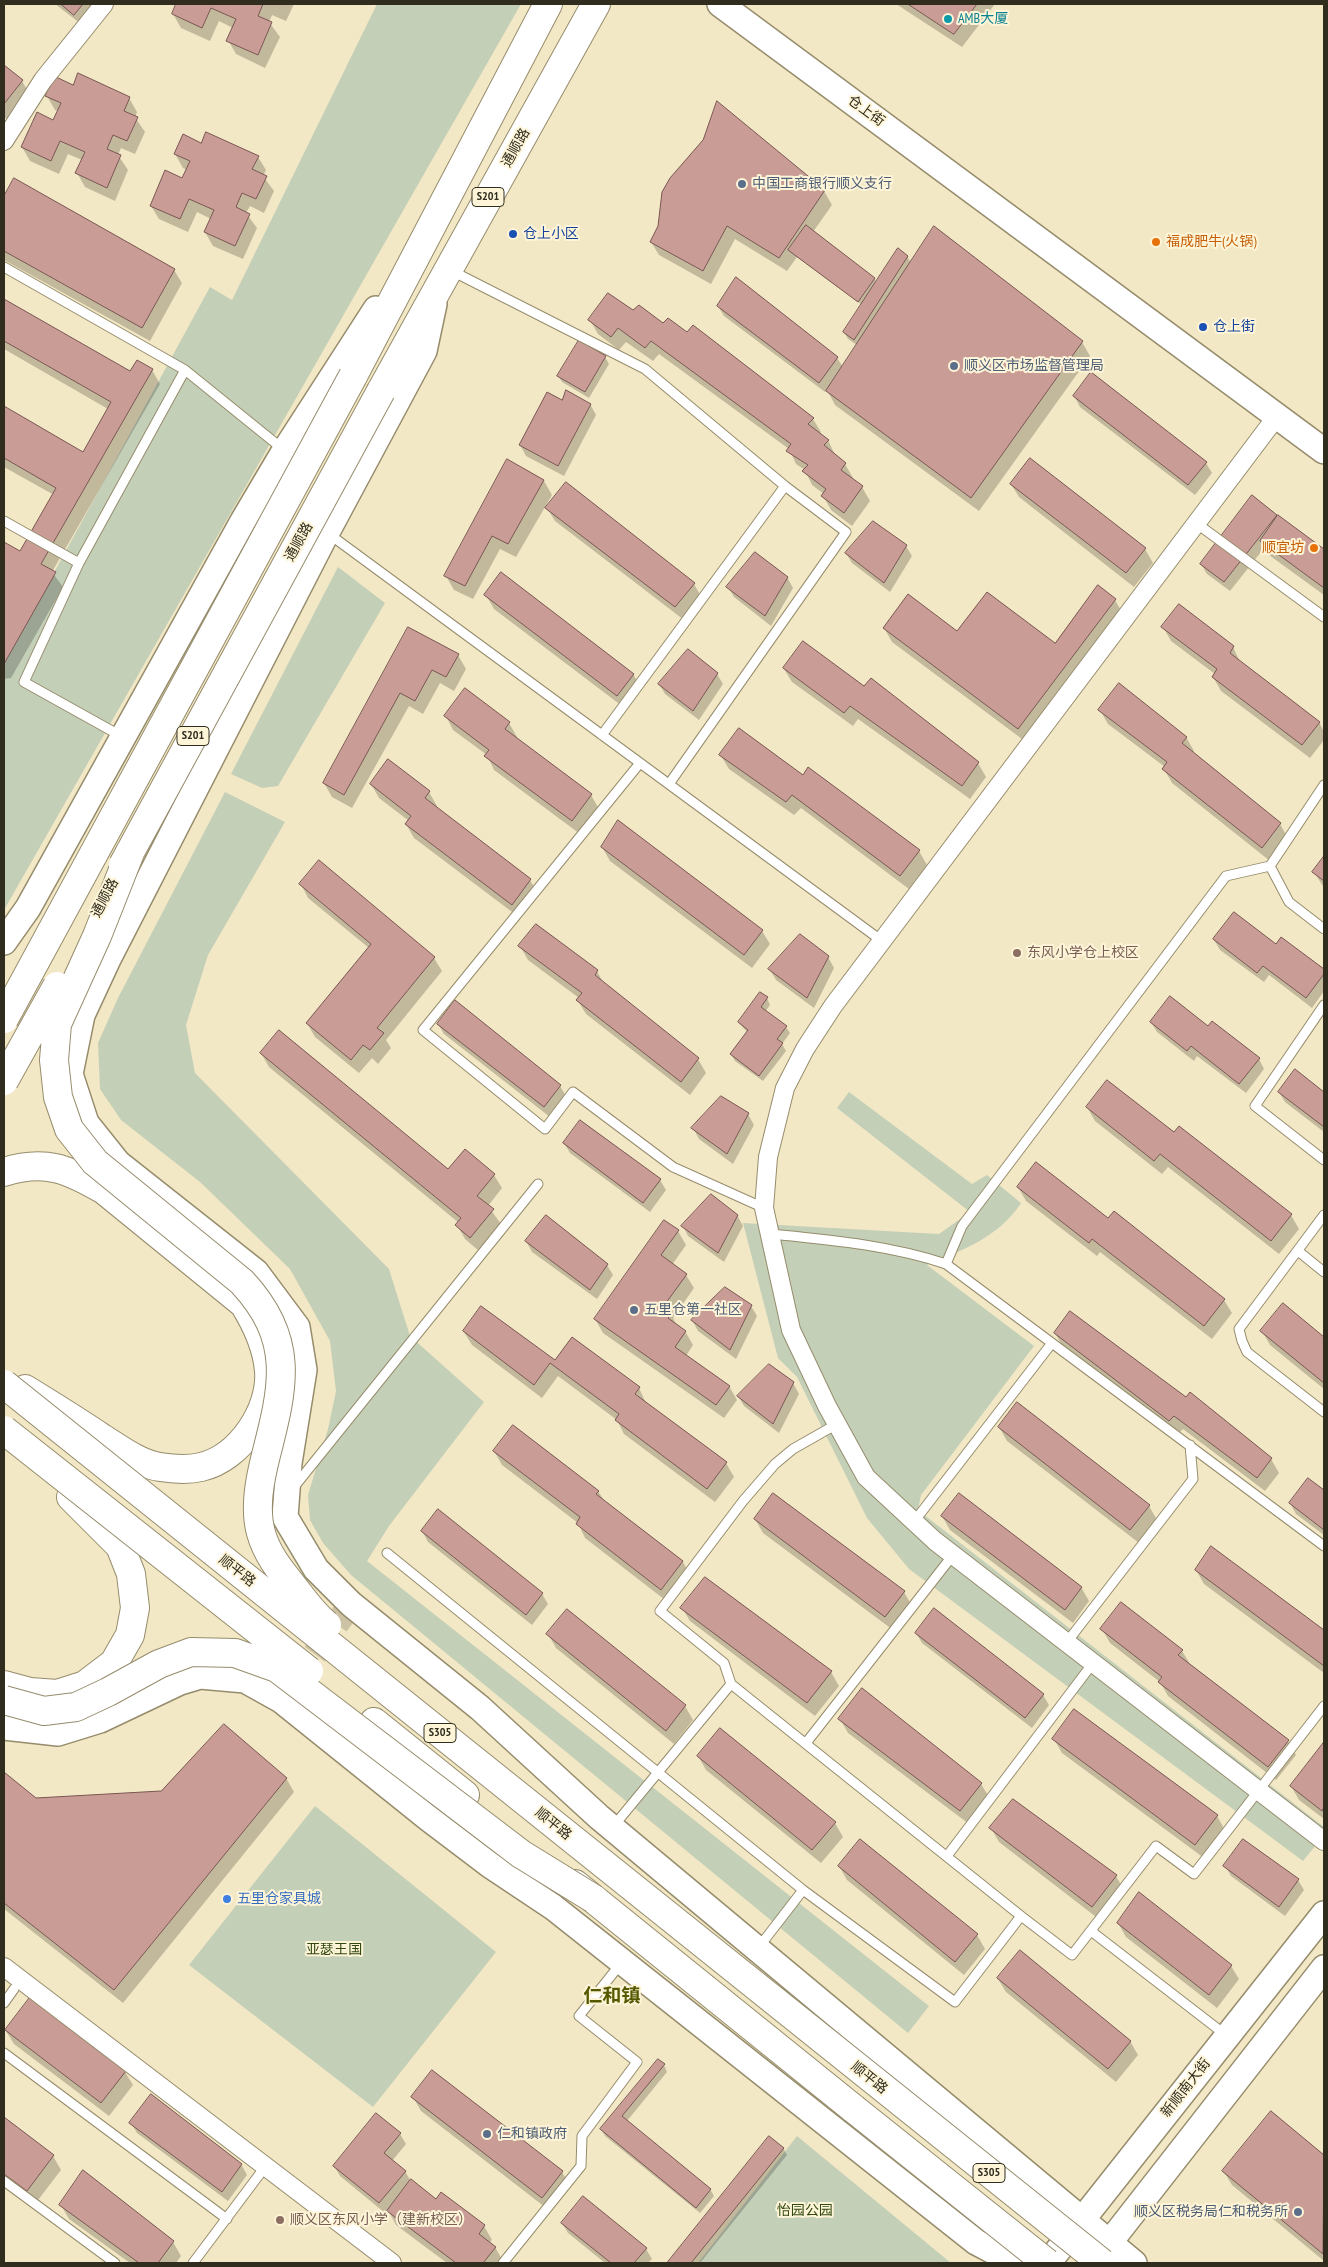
<!DOCTYPE html>
<html>
<head>
<meta charset="utf-8">
<style>
  body { margin:0 }
  #map { position:relative; width:1328px; height:2267px; overflow:hidden; background:#f3e8c5; font-family:"PT Sans Narrow",sans-serif }
  canvas { display:block }
  .frame { position:absolute; inset:0; border:5px solid #302c1e; pointer-events:none }
</style>
</head>
<body>
<div id="map">
<canvas width="1328" height="2267"></canvas>
<div class="frame"></div>
</div>
<script>
const ctx = document.querySelector('canvas').getContext('2d');
ctx.lineJoin = 'round';
function paint(path, color) {
  ctx.fillStyle = color;
  ctx.fill(path, 'evenodd');
}
function stroke(path, color, width, dash) {
  ctx.strokeStyle = color;
  ctx.lineWidth = width;
  ctx.lineCap = dash ? 'butt' : 'round';
  ctx.setLineDash(dash || []);
  ctx.stroke(path);
}
function label(font, color, halo, rows, align = 'center') {
  ctx.font = font + ' "PT Sans Narrow","Noto Sans SC",sans-serif';
  ctx.lineWidth = 4;
  ctx.setLineDash([]);
  ctx.textBaseline = 'middle';
  ctx.strokeStyle = halo;
  ctx.fillStyle = color;
  for (const [text, x, y, turn = 0] of rows) {
    ctx.save();
    ctx.translate(x, y);
    ctx.rotate((+turn || 0) * Math.PI / 180);
    ctx.textAlign = isNaN(turn) ? turn : align;
    if (halo) ctx.strokeText(text, 0, 0);
    ctx.fillText(text, 0, 0);
    ctx.restore();
  }
}
const green = new Path2D(`
  M377,4H521L4,910V664L210,287L232,300Z
  M338,567L385,603L278,786L262,788L231,774Z
  M225,792L285,822L208,955L186,1025L195,1073L389,1269L410,1336L484,1402L389,1526L367,1561L929,2006L908,2033L351,1575L323,1543L310,1520L308,1495L328,1429L336,1391L330,1341L290,1269L200,1182L121,1120L100,1089L98,1043L118,998Z
  M849,1092L972,1184L987,1175L1021,1203C999,1237 963,1250 927,1265L1034,1346L921,1495L918,1510L1324,1827V1835L1303,1861L909,1569L867,1518L797,1377L778,1358L743,1223L939,1234L970,1212L837,1108Z
  M315,1806L496,1952L373,2107L189,1965Z
  M797,2136L951,2263H698Z`);
const shadow = new Path2D(`
  M55,4H97L81,24Z
  M178,4H294L286,21L272,15L269,22L280,37L265,68L236,54L228,40L233,28L219,21L210,41L181,28L173,14Z
  M896,4H995L962,47Z
  M4,67L22,81L30,95L9,121L4,117Z
  M73,86L129,98L137,112L135,117L145,132L135,154L121,148L118,155L128,170L115,201L85,187L77,173L82,160L68,154L59,174L30,161L22,147L54,121L59,111L55,110L47,96Z
  M202,144L258,157L266,170L263,176L274,191L264,213L250,206L246,213L257,228L243,259L213,246L205,232L211,219L197,212L188,232L159,219L151,206L183,180L187,170L183,168L175,154Z
  M14,180L174,270L182,283L150,341L4,260V199Z
  M824,191L832,205L813,232L874,278L877,283L907,256L911,263L1082,342L1090,356L979,511L835,405L827,390L825,392L724,316L718,306L837,358L843,367L857,345L848,339L844,332L862,305L797,257L787,271L735,239L711,284L659,255L651,242Z
  M4,300L131,373L152,370L160,384L52,572L63,587L11,678L4,679V543L21,553L54,495L4,467V408L83,453L108,409L4,349Z
  M633,312L663,325L813,419L821,432L819,434L828,440L835,455L845,464L853,478L852,480L862,487L870,501L852,526L831,510L823,496L824,494L812,485L805,470L796,464L789,449L659,354L653,361L626,342L619,350L598,334L590,320Z
  M579,342L605,357L609,364L589,398L562,382L558,376Z
  M1074,396L1206,463L1212,473L1195,495L1080,407Z
  M562,401L590,404L596,415L564,476L526,456L520,445Z
  M507,460L544,481L552,495L516,557L500,549L473,599L454,590L446,576Z
  M566,483L694,584L702,598L684,620L555,521L547,508Z
  M1011,484L1145,549L1153,563L1134,587L1019,497Z
  M1276,516L1324,551V595L1269,555L1265,547L1230,591L1207,574L1201,564Z
  M874,522L906,546L912,556L890,592L852,563L846,553Z
  M787,577L793,588L771,626L734,597L728,587Z
  M486,595L633,674L641,688L626,709L494,609Z
  M1115,600L1123,614L1026,742L892,642L884,628L957,633L1055,644Z
  M1179,606L1233,647L1240,662L1319,722L1324,732V740L1310,758L1221,691L1213,677L1215,674L1171,641L1163,627Z
  M409,628L458,655L466,669L454,691L440,683L423,714L409,706L352,808L332,797L324,783Z
  M784,669L864,688L978,763L986,777L970,799L858,719L853,726L792,682Z
  M717,674L723,684L699,720L665,694L659,684Z
  M1100,710L1186,737L1194,751L1193,753L1280,824L1288,838L1270,861L1172,783L1164,769L1165,767L1108,724Z
  M446,716L509,723L517,737L515,738L591,795L599,809L580,834L494,770L487,755L453,730Z
  M721,756L803,776L919,851L927,865L909,889L801,808L794,815L729,769Z
  M388,761L429,792L437,806L436,808L530,880L538,894L520,918L414,838L406,824L409,821L379,798L371,784Z
  M602,847L762,931L770,944L752,968L610,861Z
  M1324,858V888L1314,872Z
  M301,884L434,958L442,971L386,1040L391,1048L378,1064L372,1058L359,1073L315,1037L307,1023L369,948L308,898Z
  M800,936L828,957L834,968L814,1008L776,980L770,970Z
  M1281,938L1324,971V991L1312,1008L1269,975L1264,982L1220,950L1214,940L1276,946Z
  M520,946L597,971L604,984L698,1059L706,1073L690,1095L586,1014L578,1001L579,998L528,960Z
  M767,998L770,1005L765,1012L786,1027L790,1033L782,1044L786,1051L763,1081L735,1061L731,1054L747,1032L739,1023Z
  M1151,1022L1208,1027L1259,1059L1264,1069L1246,1093L1197,1056L1194,1061L1157,1032Z
  M438,1024L560,1086L566,1096L550,1117L444,1034Z
  M261,1053L449,1170L494,1175L502,1188L488,1206L501,1224L479,1251L465,1239L457,1225L459,1223L269,1067Z
  M1295,1071L1324,1094V1132L1285,1102L1279,1092Z
  M1087,1107L1175,1134L1291,1215L1299,1229L1279,1254L1168,1167L1162,1174L1095,1121Z
  M748,1114L754,1125L733,1164L699,1139L693,1128Z
  M564,1143L660,1180L666,1190L650,1212L570,1153Z
  M1018,1187L1108,1220L1224,1300L1232,1313L1212,1339L1100,1252L1097,1256L1026,1201Z
  M737,1215L743,1226L724,1262L688,1236L683,1226Z
  M546,1217L607,1265L613,1275L597,1299L532,1252L526,1241Z
  M678,1231L686,1245L672,1265L686,1275L694,1288L673,1318L677,1326L685,1331L693,1345L686,1356L729,1386L737,1400L724,1418L603,1333L595,1319Z
  M1283,1305L1324,1338V1389L1270,1345L1262,1331Z
  M751,1306L757,1316L736,1359L698,1331L692,1320Z
  M464,1332L639,1388L646,1403L726,1463L734,1477L715,1502L624,1434L617,1420L558,1376L542,1398L472,1345Z
  M1055,1333L1271,1459L1279,1473L1265,1491L1183,1429L1177,1435L1063,1347Z
  M793,1383L799,1394L779,1433L744,1406L738,1396Z
  M999,1427L1149,1506L1157,1520L1139,1543L1007,1441Z
  M494,1451L598,1491L605,1502L683,1562L690,1575L669,1603L585,1538L578,1523L502,1465Z
  M1308,1480L1324,1492V1535L1296,1514L1290,1503Z
  M942,1516L1081,1587L1089,1601L1073,1623L950,1530Z
  M755,1519L904,1592L912,1606L893,1630L763,1533Z
  M422,1531L542,1594L548,1604L532,1625L428,1542Z
  M1212,1548L1324,1631V1673L1204,1584L1196,1570Z
  M705,1578L831,1672L839,1686L815,1716L690,1621L682,1608Z
  M567,1610L685,1706L693,1720L674,1744L556,1648L548,1634Z
  M934,1610L1043,1695L1049,1705L1032,1728L922,1643L916,1633Z
  M1102,1629L1182,1651L1190,1664L1288,1741L1296,1755L1276,1780L1168,1696L1160,1682L1110,1643Z
  M840,1719L981,1784L989,1797L969,1824L848,1733Z
  M1054,1739L1217,1816L1225,1830L1204,1858L1062,1753Z
  M1324,1744V1819L1299,1800L1291,1786Z
  M698,1756L835,1823L843,1837L821,1863L706,1770Z
  M4,1774L36,1799L161,1793L286,1778L294,1792L123,2003L4,1909Z
  M991,1828L1116,1876L1124,1890L1100,1920L999,1842Z
  M839,1866L977,1935L985,1949L964,1975L847,1880Z
  M1225,1866L1298,1880L1304,1890L1285,1916L1231,1876Z
  M1118,1923L1231,1966L1239,1979L1217,2008L1126,1937Z
  M998,1979L1130,2041L1138,2055L1116,2082L1006,1992Z
  M6,2031L125,2072L133,2085L109,2116L14,2044Z
  M664,2065L667,2072L627,2121L710,2189L714,2196L700,2213L605,2136L601,2129Z
  M413,2097L562,2172L570,2186L550,2211L421,2111Z
  M1272,2113L1324,2156V2261L1232,2185L1224,2172Z
  M4,2119L53,2156L61,2170L35,2204L4,2181Z
  M131,2123L241,2164L247,2175L228,2201L137,2133Z
  M400,2134L406,2144L392,2161L405,2171L410,2180L436,2201L484,2226L492,2240L489,2243L495,2247L503,2261L501,2263H447L396,2225L388,2210L385,2213L340,2176L334,2166Z
  M769,2138L783,2148L787,2155L700,2263H668Z
  M61,2205L173,2242L181,2256L176,2263H130L69,2219Z
  M562,2223L646,2249L652,2259L648,2263H605L568,2233Z`);
const building = new Path2D(`
  M61,4H83L74,15Z
  M176,4H263L258,16L272,22L258,55L226,41L236,19L211,8L202,28L172,14Z
  M908,4H977L954,34Z
  M4,65L23,80L4,104Z
  M78,73L130,97L124,111L138,117L127,141L113,135L107,149L121,155L107,188L75,173L85,152L60,141L51,161L21,147L37,112L53,120L61,103L45,96L54,76L73,85Z
  M717,101L825,190L779,258L727,226L703,271L650,242L658,226L662,192L670,178L703,140Z
  M206,132L259,156L252,169L267,176L256,199L242,193L236,207L250,214L235,246L204,232L214,210L189,199L180,219L150,206L165,170L182,178L190,161L174,154L183,134L201,143Z
  M14,178L175,269L142,328L4,251V196Z
  M806,225L875,278L858,302L788,250Z
  M934,226L1083,341L971,498L826,391Z
  M898,248L908,256L854,340L843,332Z
  M736,277L838,357L819,383L717,306Z
  M608,293L633,310L639,305L663,323L668,318L687,332L693,325L814,418L808,424L829,440L824,445L846,463L841,470L863,486L844,513L821,496L826,489L802,471L808,465L786,451L791,444L651,341L645,348L618,328L611,337L588,320Z
  M4,299L130,371L137,360L153,369L41,564L56,572L4,664V542L20,551L56,488L4,458V406L83,452L111,402L4,341Z
  M579,340L606,356L585,392L557,376Z
  M1091,372L1207,462L1188,485L1073,396Z
  M566,390L591,404L558,466L519,445L547,392L562,400Z
  M1030,458L1146,548L1126,573L1010,484Z
  M507,459L544,480L508,544L492,536L465,586L444,576Z
  M566,482L695,583L675,607L545,508Z
  M1252,495L1277,515L1224,582L1200,564Z
  M1278,515L1324,549V588L1260,541Z
  M873,521L907,545L884,583L845,553Z
  M755,552L788,577L765,616L726,587Z
  M501,572L634,674L617,696L484,595Z
  M1098,585L1116,599L1018,729L883,628L908,594L957,631L987,592L1055,643Z
  M1179,604L1234,646L1230,653L1320,722L1302,745L1212,677L1217,669L1161,627Z
  M408,627L459,654L446,677L432,670L415,701L400,693L344,795L323,783Z
  M803,641L864,686L871,678L979,762L962,786L850,706L844,713L783,668Z
  M688,649L718,673L693,711L658,684Z
  M1119,683L1187,737L1182,743L1281,823L1262,848L1162,769L1167,762L1098,710Z
  M465,688L510,722L505,729L592,794L572,821L484,756L489,750L444,716Z
  M739,728L803,775L808,767L920,850L900,876L792,795L786,802L719,755Z
  M388,759L430,791L425,798L531,879L512,905L405,824L411,816L370,784Z
  M618,820L763,930L744,955L601,847Z
  M1324,856V881L1312,872Z
  M319,860L435,957L377,1028L384,1033L370,1050L363,1045L351,1060L306,1023L371,944L299,884Z
  M1234,912L1276,944L1281,937L1324,969V974L1306,998L1263,966L1257,973L1213,939Z
  M536,924L598,970L595,975L699,1058L681,1082L576,1000L582,993L518,946Z
  M800,934L829,956L807,998L768,969Z
  M760,992L768,997L761,1007L787,1026L777,1039L783,1043L759,1076L730,1054L748,1030L738,1022Z
  M1170,996L1208,1026L1212,1021L1260,1058L1239,1084L1191,1046L1187,1051L1150,1022Z
  M455,1000L561,1085L544,1107L437,1024Z
  M279,1030L448,1169L465,1149L495,1174L477,1196L494,1209L470,1238L455,1225L461,1218L260,1053Z
  M1295,1069L1324,1092V1127L1278,1092Z
  M1107,1080L1174,1132L1179,1126L1292,1214L1271,1241L1160,1154L1154,1161L1086,1107Z
  M721,1096L749,1113L727,1154L691,1128Z
  M580,1120L661,1179L643,1203L563,1143Z
  M1036,1162L1108,1218L1114,1211L1225,1299L1204,1326L1092,1239L1089,1243L1017,1187Z
  M711,1194L738,1215L718,1253L681,1226Z
  M546,1215L608,1264L590,1290L525,1241Z
  M664,1220L679,1230L661,1255L687,1274L663,1307L672,1314L668,1318L686,1331L675,1347L730,1386L716,1405L594,1319Z
  M725,1287L752,1305L730,1350L691,1320Z
  M1283,1303L1324,1337V1383L1260,1331Z
  M481,1306L555,1360L572,1337L640,1387L635,1394L727,1462L707,1489L615,1420L619,1414L550,1363L534,1385L463,1331Z
  M1070,1311L1186,1397L1190,1392L1272,1458L1257,1478L1174,1416L1169,1421L1054,1333Z
  M769,1364L794,1382L773,1424L737,1396Z
  M1017,1402L1150,1505L1130,1530L998,1427Z
  M513,1425L599,1491L596,1494L683,1561L661,1590L576,1524L580,1517L493,1451Z
  M1308,1478L1324,1490V1530L1289,1503Z
  M773,1493L905,1591L885,1617L754,1519Z
  M959,1493L1082,1587L1065,1610L941,1516Z
  M438,1509L543,1593L526,1615L421,1531Z
  M1211,1546L1324,1630V1666L1195,1570Z
  M705,1577L832,1671L807,1703L680,1608Z
  M1121,1602L1183,1650L1178,1655L1289,1740L1268,1767L1158,1682L1162,1677L1100,1629Z
  M934,1608L1044,1694L1025,1718L915,1633Z
  M567,1609L686,1705L666,1731L546,1634Z
  M862,1688L982,1783L960,1811L838,1719Z
  M1074,1709L1218,1815L1195,1845L1052,1739Z
  M224,1724L287,1778L114,1990L4,1903V1772L36,1798L161,1791Z
  M720,1728L836,1822L812,1850L697,1756Z
  M1324,1742V1807L1322,1811L1290,1786Z
  M1013,1799L1117,1875L1092,1907L989,1828Z
  M860,1839L978,1934L955,1962L838,1866Z
  M1243,1839L1299,1879L1279,1907L1223,1866Z
  M1139,1892L1232,1965L1209,1995L1117,1923Z
  M1020,1950L1131,2041L1108,2069L997,1978Z
  M31,1996L126,2071L101,2103L5,2030Z
  M658,2059L665,2064L622,2116L711,2189L696,2208L600,2129Z
  M432,2070L563,2171L542,2198L411,2097Z
  M151,2094L242,2164L222,2192L129,2123Z
  M1271,2111L1324,2155L1323,2254L1222,2171Z
  M376,2113L401,2133L384,2153L406,2171L379,2203L333,2166Z
  M4,2117L54,2155L27,2191L4,2174Z
  M769,2136L784,2148L691,2263H667Z
  M83,2170L174,2241L158,2263H139L59,2205Z
  M411,2179L436,2199L441,2192L485,2225L479,2234L496,2247L483,2263H456L387,2211Z
  M583,2196L647,2248L634,2263H611L561,2223Z`);
const secondaryTunnel = new Path2D(`
  M293,1684L351,1604`);
const lane = new Path2D(`
  M4,267L185,370L284,450
  M450,270L645,369L785,486L846,532L669,784
  M4,521L79,563L24,682L121,736
  M1196,523L1324,617
  M329,534L882,941
  M79,563L185,370
  M602,735L785,486
  M640,763L423,1030L545,1129L573,1092L673,1167L764,1208
  M1270,866L1289,902L1324,929
  M1324,1005L1255,1106L1324,1160
  M1324,1215L1239,1329L1242,1341L1247,1352L1324,1412
  M770,1234C830,1240 889,1245 946,1264L1324,1546
  M1298,1251L1324,1272
  M946,1264L962,1226L1226,876L1270,866L1324,785
  M294,1487L538,1184
  M913,1523L1052,1343
  M387,1553L803,1890
  M1067,1642L1193,1479L1190,1445
  M731,1684L1021,1916
  M806,1743L953,1555
  M612,1828L731,1684L724,1663L660,1611L743,1501L775,1464L793,1449L837,1424
  M947,1856L1093,1663
  M1091,1931L1227,2036
  M759,1947L803,1890L955,2002L1021,1916L1072,1955L1156,1846L1194,1874L1324,1706
  M4,2003L14,1989
  M4,2053L227,2219
  M4,2181L115,2263
  M193,2263L265,2167
  M503,2263L581,2166L582,2136L637,2062L579,2016L622,1962`);
const street = new Path2D(`
  M4,141L43,80L104,4
  M1277,416L833,1006L805,1049L785,1088L768,1157L764,1208L791,1330L827,1406L866,1477L935,1541L1324,1841
  M4,1967L392,2263`);
const secondary = new Path2D(`
  M720,4L1324,451
  M434,304L424,351L327,532L108,959L82,1015L70,1074L86,1123L118,1163L256,1272L297,1327L304,1370L289,1463L285,1517L316,1569L351,1604L480,1708L599,1817L1134,2263
  M4,942L28,908L243,521L285,450L376,309
  M4,1727L58,1733L100,1720L180,1682L200,1676L245,1680L281,1700L428,1818L490,1865L553,1907L976,2242L1016,2263
  M1099,2256L1324,1968
  M1048,2263L1324,1914`);
const primary = new Path2D(`
  M353,376L548,4
  M381,391L596,4
  M4,1172C45,1159 68,1169 104,1190L244,1304C257,1325 267,1346 269,1371C272,1410 240,1458 201,1467C188,1470 173,1469 160,1467C139,1464 120,1449 102,1438C77,1421 51,1405 25,1389
  M4,1685L30,1692L57,1694L85,1685L114,1663L130,1635L135,1608L131,1574L120,1546L71,1497
  M374,1722L465,1795
  M575,1884L854,2109`);
const primaryBridge = new Path2D(`
  M131,850L97,936L57,1024L54,1060L58,1097L69,1129L95,1162L242,1282C295,1339 284,1385 266,1455C260,1479 254,1508 261,1533C267,1554 279,1569 292,1585C303,1599 313,1614 327,1625
  M123,865L381,391
  M4,1019L353,376
  M4,1081L57,986
  M4,1384L1102,2263
  M4,1430L309,1671
  M4,1700L44,1711L76,1707L108,1692L159,1664L191,1652L235,1653L277,1668L521,1854L594,1899
  M854,2109L1047,2263`);
const markers = [
  [948,19,5,"#0f9aa8"],
  [742,184,5,"#5c6f8a"],
  [513,234,5,"#1a4fb4"],
  [1156,242,5,"#e8710a"],
  [1203,327,5,"#1a4fb4"],
  [954,366,5,"#5c6f8a"],
  [1314,548,5,"#e8710a"],
  [1017,953,5,"#8d6e63"],
  [634,1310,5,"#5c6f8a"],
  [227,1899,5,"#3f7fe0"],
  [487,2134,5,"#5c6f8a"],
  [1298,2212,5,"#5c6f8a"],
  [280,2220,5,"#8d6e63"]
];
const shields = [
  [488,197,32],
  [193,736,32],
  [440,1733,32],
  [989,2173,32]
];
const shieldNames = [
  ["S201",488,197],
  ["S201",193,736],
  ["S305",440,1733],
  ["S305",989,2173]
];
const cultureNames = [
  ["AMB大厦",958,19]
];
const streetNames = [
  ["仓上街",866,111,36],
  ["通顺路",516,148,-61],
  ["通顺路",299,542,-61],
  ["通顺路",105,898,-62],
  ["顺平路",237,1571,38],
  ["顺平路",553,1824,39],
  ["顺平路",869,2078,39],
  ["新顺南大街",1186,2088,-52]
];
const serviceNames = [
  ["中国工商银行顺义支行",752,184],
  ["顺义区市场监督管理局",964,366],
  ["五里仓第一社区",644,1310],
  ["仁和镇政府",497,2134],
  ["顺义区税务局仁和税务所",1288,2212,"right"]
];
const transitNames = [
  ["仓上小区",523,234],
  ["仓上街",1213,327]
];
const foodNames = [
  ["福成肥牛(火锅)",1166,242],
  ["顺宜坊",1304,548,"right"]
];
const educationNames = [
  ["东风小学仓上校区",1027,953],
  ["顺义区东风小学（建新校区）",290,2220]
];
const shopNames = [
  ["五里仓家具城",237,1899]
];
const parkNames = [
  ["亚瑟王国",334,1950],
  ["怡园公园",805,2211]
];
const districtNames = [
  ["仁和镇",612,1997]
];
paint(green, '#c4cfb8');
paint(shadow, '#0003');
paint(building, '#c99c96');
stroke(building, '#795652', 1);
stroke(secondaryTunnel, '#ccc2a4', 25, [25, 12]);
stroke(lane, '#968c6c', 11);
stroke(street, '#968c6c', 20);
stroke(secondary, '#968c6c', 28);
stroke(primary, '#968c6c', 30);
stroke(lane, '#fff', 9);
stroke(street, '#fff', 18);
stroke(secondary, '#fff', 25);
stroke(primary, '#fff', 28);
stroke(primaryBridge, '#968c6c', 30, []);
stroke(primaryBridge, '#fff', 28);
for (const [x, y, r, color] of markers) {
  const dot = new Path2D();
  dot.arc(x, y, r, 0, 2 * Math.PI);
  ctx.fillStyle = color;
  ctx.fill(dot);
  stroke(dot, '#fef5d9', 2);
}
for (const [x, y, w] of shields) {
  const box = new Path2D();
  box.roundRect(x - w / 2, y - 9.5, w, 19, 4);
  ctx.fillStyle = '#fef5d9';
  ctx.fill(box);
  stroke(box, '#302c1e', 1);
}
label('bold 12px', '#302c1e', null, shieldNames);
label('14px', '#0d838f', '#fef5d9', cultureNames, 'left');
label('14px', '#302c1e', '#fef5d9', streetNames);
label('14px', '#4e5e75', '#fef5d9', serviceNames, 'left');
label('14px', '#164399', '#fef5d9', transitNames, 'left');
label('14px', '#c56008', '#fef5d9', foodNames, 'left');
label('14px', '#785e54', '#fef5d9', educationNames, 'left');
label('14px', '#366cbe', '#fef5d9', shopNames, 'left');
label('14px', '#324810', '#fef5d9', parkNames);
label('bold 19px', '#545900', '#fef5d9', districtNames);
</script>
</body>
</html>
